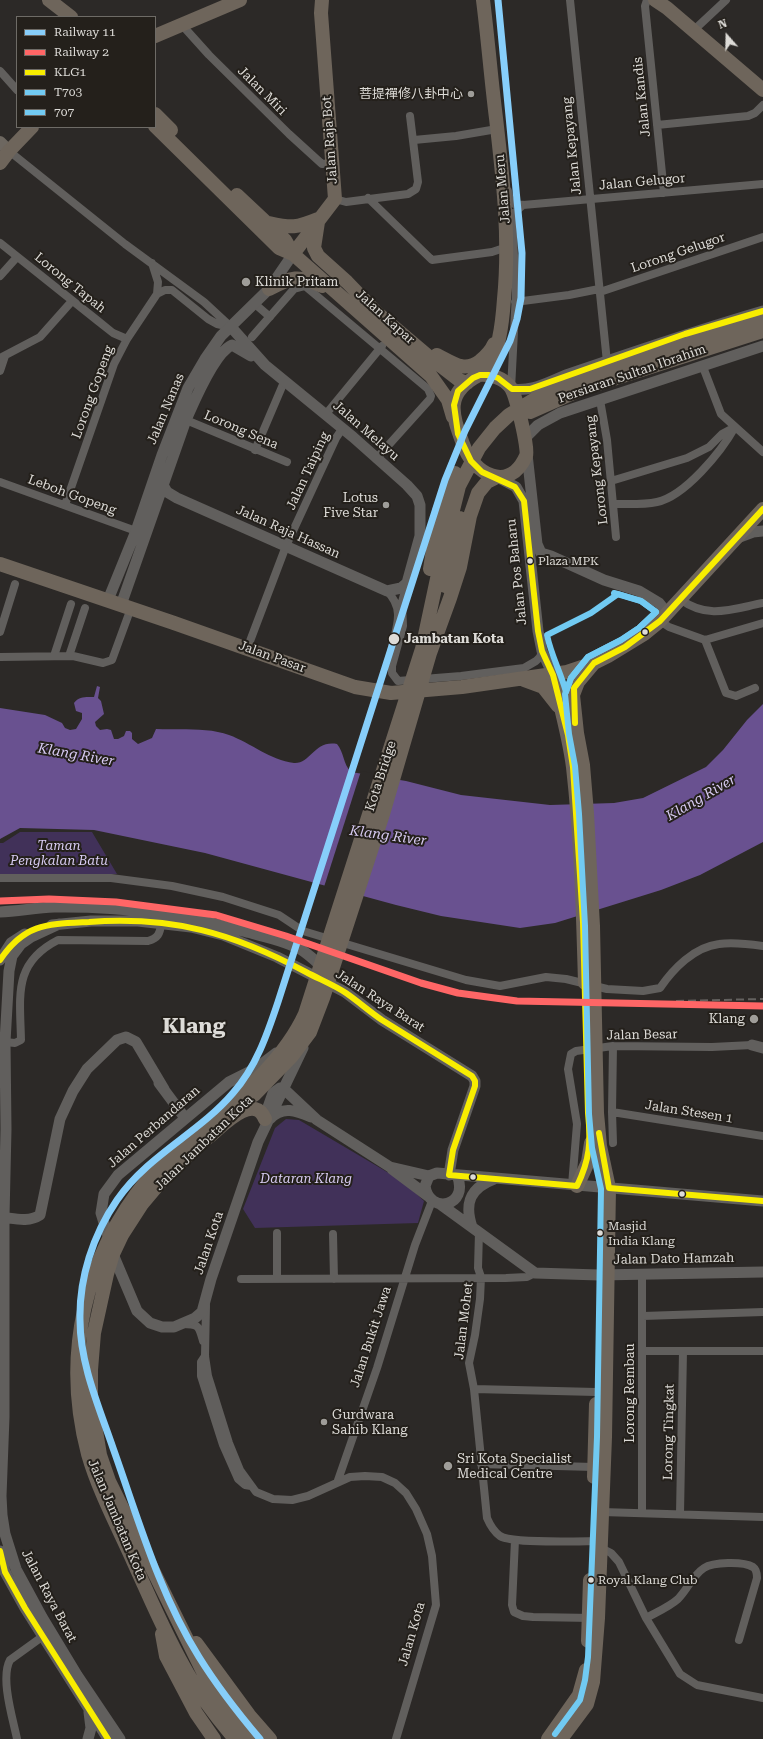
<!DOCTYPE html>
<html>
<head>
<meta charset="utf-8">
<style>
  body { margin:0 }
  #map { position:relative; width:763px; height:1739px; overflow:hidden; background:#2c2927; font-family:"Roboto Serif",serif }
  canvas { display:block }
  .legend { position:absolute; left:16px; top:16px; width:140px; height:112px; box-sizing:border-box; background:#24201b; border:1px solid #6e6b66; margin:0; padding:5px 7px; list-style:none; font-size:12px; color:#dddbd7 }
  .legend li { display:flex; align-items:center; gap:8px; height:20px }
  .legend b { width:20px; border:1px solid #6e6b66 }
  .north { position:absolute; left:707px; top:16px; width:40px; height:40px; -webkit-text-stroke:3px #24201b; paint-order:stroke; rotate:340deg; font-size:11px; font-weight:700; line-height:16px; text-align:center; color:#dddbd7 }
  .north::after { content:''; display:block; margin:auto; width:14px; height:18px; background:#dddbd7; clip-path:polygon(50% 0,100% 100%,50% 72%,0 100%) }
</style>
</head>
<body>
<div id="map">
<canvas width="763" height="1739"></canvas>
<ul class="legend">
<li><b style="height:5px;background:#87cefa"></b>Railway 11</li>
<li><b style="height:5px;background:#f66"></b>Railway 2</li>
<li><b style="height:5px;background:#f8ed00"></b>KLG1</li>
<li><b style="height:5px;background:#71caf2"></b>T703</li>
<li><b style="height:5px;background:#71caf2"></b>707</li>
</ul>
<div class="north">N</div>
</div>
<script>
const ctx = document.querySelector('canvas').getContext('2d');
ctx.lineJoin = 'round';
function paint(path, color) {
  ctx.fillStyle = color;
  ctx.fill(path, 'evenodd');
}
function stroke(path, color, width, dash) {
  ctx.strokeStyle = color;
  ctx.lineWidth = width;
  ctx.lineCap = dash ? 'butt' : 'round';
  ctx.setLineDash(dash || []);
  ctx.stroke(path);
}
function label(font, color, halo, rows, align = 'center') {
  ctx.font = font + ' "Roboto Serif","Noto Sans SC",serif';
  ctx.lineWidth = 4;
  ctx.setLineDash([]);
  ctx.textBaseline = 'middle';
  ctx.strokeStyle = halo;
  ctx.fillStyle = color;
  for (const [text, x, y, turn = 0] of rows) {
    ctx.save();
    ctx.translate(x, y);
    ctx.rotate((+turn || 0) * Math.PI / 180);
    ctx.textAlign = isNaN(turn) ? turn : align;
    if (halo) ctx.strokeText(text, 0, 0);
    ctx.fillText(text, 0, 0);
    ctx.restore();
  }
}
const green = new Path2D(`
  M20,832H92L117,874H0V843H3Z
  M286,1119L299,1120L404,1182L424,1201L418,1223L255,1228L243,1209L275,1128Z`);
const water = new Path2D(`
  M97,686L100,687L98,698L101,701L104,714L95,722L96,726L100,730L107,729L111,730L114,739H118L124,736L126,731H130L132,733V739L138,744L152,738L156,729C178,730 208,727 229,735C251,743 270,760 294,763C311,764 314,740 337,744C344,752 343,764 351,772L406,781L461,795L550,805L614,803L643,798L706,767L723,750L747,720L763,704V842L700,875L661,890L555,923L520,928L441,916L396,905L205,853L94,830L20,828L0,839V708L45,715L62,723L65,728L70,730L76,729L82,719V713L76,711L74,703C79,696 86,697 94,697Z`);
const pier = new Path2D(`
  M361,771L398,778L361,898L324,887Z`);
const street = new Path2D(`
  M570,0L607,362
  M647,0L645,6L664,193
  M182,25L209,55L289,134L322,164L332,163
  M694,30L726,0
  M0,71L17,90
  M657,125L748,116L755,113L763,105
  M414,140L456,136L497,129
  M9,151L125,244L204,302L231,327
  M508,191L510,200L514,204L523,205L763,184
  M368,198L432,260L492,252L507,247
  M335,199L346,202L408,194L416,189L418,182L410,116
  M0,243L98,321L113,333L127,339
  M0,276L17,257
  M600,292L763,237
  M157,294L165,290H172L208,319L217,324L231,327
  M515,302L569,295L599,289
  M255,304L270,317
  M252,337L294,289L305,286L428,389L431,396L430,399L376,459
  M0,358L40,337L72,301
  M703,367L721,414L763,452
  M0,371L5,356
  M511,389L516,293L512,218L514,213L523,205
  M600,400L607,440L616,537
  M326,414L382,346
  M186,420L287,462
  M255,450L284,382
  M611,481L687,458L709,447L722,434L735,427
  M0,482L136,531
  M613,504C627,504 643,505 657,502C685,496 721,452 735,427
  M65,505L114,364L127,339L157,294L158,282L152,263
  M407,583L402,602L403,626L392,666V673L398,681L461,676L524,668L536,661L540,657L542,651
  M387,591C408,612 393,632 390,658
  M680,599C708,620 732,609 763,603
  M660,621L669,627L705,640L763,623
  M0,632L15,584
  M705,640L726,693L736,696L755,688
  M247,649L286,546L336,438L342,429
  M54,656L71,604
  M69,656L85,608
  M0,657L73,656L103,663L112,660L131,608
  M0,878H111L172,886L223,897L279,915L303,931L466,980L500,986L546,977L566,979L607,989L643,991L660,988C673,969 694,947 719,944C733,942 749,944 763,946
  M5,1042L15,1043L21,1040C20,995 13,963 58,940L148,941C158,938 160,934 161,924
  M612,1112L763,1136
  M613,1143L612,1112L613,1046
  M572,1185L577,1124L568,1069L571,1054L576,1051L613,1046L712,1047L752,1045
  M479,1232L478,1268L481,1277L480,1299L475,1335L469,1363L474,1389L487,1518C490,1525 493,1531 500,1536C513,1544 582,1541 601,1541
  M277,1233V1279
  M333,1234L334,1279
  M241,1279L506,1278L527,1277L535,1273
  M206,1305L205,1356L208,1376L229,1443L240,1470L256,1492L273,1499L292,1500L308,1496L350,1477L365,1476L382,1477L395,1483L406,1493L416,1509L427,1534L432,1556L436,1605L396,1739
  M643,1316L763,1312
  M183,1324C199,1324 199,1326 203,1341
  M642,1351H763
  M205,1356L201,1362V1376L223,1445L238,1479L245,1485L251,1486
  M474,1389L596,1392
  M481,1464L594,1467
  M337,1483L377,1368L415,1245L432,1201
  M602,1512L763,1517
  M642,1512V1274
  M680,1514L683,1351
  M515,1540L512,1605L514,1612L523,1616L533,1617L592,1618
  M601,1548L611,1553L619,1562L646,1618L680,1674L697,1685L763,1698
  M646,1618C657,1612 669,1607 678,1599C687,1590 693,1575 704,1568C713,1562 743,1561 753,1567C756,1569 757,1574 757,1578L739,1640
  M17,1739C13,1719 0,1678 10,1660L46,1634`);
const secondary = new Path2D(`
  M511,389C534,392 549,381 569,374C633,352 698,330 763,311
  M525,438L538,425L560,413L763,346
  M527,454L537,544L541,553L551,556L604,580L639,591L659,603L667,613
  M497,477L516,487L524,501L538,631L542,651L553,675
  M163,485L167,492L177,498L387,591L401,588L407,583L420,536V505L417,496L407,485L353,437L265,365L231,327
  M737,538L753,532L763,531
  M108,600L136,531L162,455L188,388L205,359L221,336L269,289L293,254
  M121,605L186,420C194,402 214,353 232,345L251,356
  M0,912C18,911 36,908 54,907C117,906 182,914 243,931C262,936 281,940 298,948C308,953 318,963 326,971
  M59,924L31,937L21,944L12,956L9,971L5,1042L6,1129L4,1217V1417L1,1496L2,1515L5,1534L16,1569L42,1617L77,1675L120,1739
  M52,925L91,921H138L191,927L223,935L277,957L345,992L382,1020L472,1076L475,1081V1086L453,1150L449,1175
  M0,960L11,943L25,934
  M752,1045L763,1048
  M276,1053L255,1069L229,1082L118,1175L104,1194L101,1213L115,1259L137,1311L150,1323L162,1327H174L195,1318L202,1312L211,1279L258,1142L303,1048
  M159,1083L185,1118
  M267,1110L273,1093L280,1088L284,1089L317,1120L390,1167L429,1176
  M270,1119C282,1105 297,1111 311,1117
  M392,1169L428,1196
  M457,1175C470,1207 429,1215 425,1186L429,1176L437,1173L763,1201
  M440,1204L535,1273L599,1275L763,1272
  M0,1217C13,1218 28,1223 40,1215L60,1119L73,1091L87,1069L117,1040L126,1037L136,1042L164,1089
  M472,1227C464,1203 470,1188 494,1179
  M0,1551L5,1572L25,1608L108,1739
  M88,1739L91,1728L89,1712`);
const primary = new Path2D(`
  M0,142L9,151`);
const highway = new Path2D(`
  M49,0L71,17
  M483,0C488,39 491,79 496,118C503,179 510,238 504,299C502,327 499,351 485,375
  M655,0L667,8L763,90
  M155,36L240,0
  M155,114L171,130
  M155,126L279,248L293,254L431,376L448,400L453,417
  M0,163L9,151L32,127
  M237,195L285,240L293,254
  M318,222L314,248L318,256L347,282L375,311L428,356L459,380L467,383
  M269,223C292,228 296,228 318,219
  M293,254L335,199L321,13L322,0
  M269,289C292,277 298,274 322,286
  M437,355C453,363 464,373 480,361C486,356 491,351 494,344
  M479,375C491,374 504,378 511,388C516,396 529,449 526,456C509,494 473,474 463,444C452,414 444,393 479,375Z
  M530,412L582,389L763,331
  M0,564L174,623L355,687L391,693L462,687L567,672L594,663L608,656L644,634L660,621L763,509
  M430,569L439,511L455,473
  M445,586L460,518
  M553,675C560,705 569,736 573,767C581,838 583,911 585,983
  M524,680L543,687L558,706
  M254,1095L292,1056L310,1032L323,998L383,814L430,653L450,598L460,567L470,516L478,493L487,482L497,477
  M216,1130L168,1173L142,1204L122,1235L113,1254L107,1274L94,1333L91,1370V1401L100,1455L109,1481L211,1688L221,1704L248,1739
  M210,1136C222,1126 254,1092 265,1119
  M577,1186L588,1162L591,1143
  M594,1477L596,1404
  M162,1634L166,1656L196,1713L214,1739
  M588,1641L590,1580
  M196,1643L249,1715L270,1739
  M235,1739C218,1719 201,1697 188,1674C167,1639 151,1600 134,1563C118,1527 99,1492 88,1454C62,1356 84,1257 148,1179C163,1162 181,1148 198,1133C237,1099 283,1062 305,1014L422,649L444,546L459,486L479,448L495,428L509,415L543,394L561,386L645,357L763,319
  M548,1739L579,1695L586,1670
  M561,1739L587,1704L593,1682L598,1618L605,1437L609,1188L600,1146L597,1113L593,926L587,813L583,765L577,733L573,695L578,682L594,663`);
const rail = new Path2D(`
  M676,1001L763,999`);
const bus1 = new Path2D(`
  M575,723L574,688L594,663L625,647L660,621L763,509
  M0,960C25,923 48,924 89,922C173,916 233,933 306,972C319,979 334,985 346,993C359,1002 370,1012 382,1020C412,1039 442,1057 472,1076L475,1081V1086L453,1150L449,1175L577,1186C590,1159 591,1142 588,1113L583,922L573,767L568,735L553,675L542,651L538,631L524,501L515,487L482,472L471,461L458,434L454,405L458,391L473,378L480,375H489L498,378L512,389H530L685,334L763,311
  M599,1133L609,1188L763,1201
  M0,1551L5,1572L25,1608L108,1739`);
const bus2 = new Path2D(`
  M618,594L641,601L656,612L639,628L621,640L588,657L571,678L566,692C561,673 551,655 547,635L591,613Z`);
const bus3 = new Path2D(`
  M555,1734L580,1700L585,1680L588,1657L597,1437L601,1189L592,1148L589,1114L585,926L579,814L575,766L569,734L565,694L571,678L588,657L621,640L639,628L656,612L641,601L614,593`);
const rail1 = new Path2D(`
  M260,1739C238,1713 217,1686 199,1657C159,1593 138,1518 113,1448C99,1407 80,1364 80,1320C79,1278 93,1235 117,1200C149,1154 198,1134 233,1093C256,1067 267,1035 278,1002L445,480L465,431L510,341L517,319L521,298L522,253L498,0`);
const rail2 = new Path2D(`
  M0,901L49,899L116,902L216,915L286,936L421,983L458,993L517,1001L763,1006`);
const markers = [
  [471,94,4,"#9f9d99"],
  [246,282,5,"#9f9d99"],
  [386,505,4,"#9f9d99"],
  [530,561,3.5,"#dddbd7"],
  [645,632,3.5,"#dddbd7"],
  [394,639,6,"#dddbd7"],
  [754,1019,5,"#9f9d99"],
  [473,1177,3.5,"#dddbd7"],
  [682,1194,3.5,"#dddbd7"],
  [600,1233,3.5,"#dddbd7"],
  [324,1422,4,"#9f9d99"],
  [448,1466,5,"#9f9d99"],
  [591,1580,3.5,"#dddbd7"]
];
const busNames = [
  ["Plaza MPK",538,561],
  ["Masjid",608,1226],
  ["India Klang",608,1241],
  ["Royal Klang Club",598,1580]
];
const streetNames = [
  ["Jalan Miri",262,91,45],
  ["Jalan Kandis",642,97,-96],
  ["Jalan Raja Bot",330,140,-94],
  ["Jalan Kepayang",572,146,-96],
  ["Jalan Gelugor",642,182,-5],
  ["Jalan Meru",503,189,-95],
  ["Lorong Gelugor",678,253,-19],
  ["Lorong Tapah",70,283,39],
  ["Jalan Kapar",385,317,42],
  ["Persiaran Sultan Ibrahim",632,374,-19],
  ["Lorong Gopeng",93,392,-70],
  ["Jalan Nanas",166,409,-67],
  ["Lorong Sena",241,430,23],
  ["Jalan Melayu",366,431,41],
  ["Lorong Kepayang",597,470,-97],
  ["Jalan Taiping",308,471,-65],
  ["Leboh Gopeng",72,495,20],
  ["Jalan Raja Hassan",288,532,24],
  ["Jalan Pos Baharu",517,572,-96],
  ["Jalan Pasar",272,657,20],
  ["Kota Bridge",381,776,-72],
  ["Jalan Raya Barat",380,1001,33],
  ["Jalan Besar",642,1035,-1],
  ["Jalan Stesen 1",689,1112,9],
  ["Jalan Perbandaran",154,1127,-41],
  ["Jalan Jambatan Kota",204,1143,-44],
  ["Jalan Kota",209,1243,-71],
  ["Jalan Dato Hamzah",674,1259,-1],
  ["Jalan Mohet",464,1321,-83],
  ["Jalan Bukit Jawa",371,1337,-72],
  ["Lorong Rembau",630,1393,-90],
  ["Lorong Tingkat",669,1432,-89],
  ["Jalan Jambatan Kota",117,1520,67],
  ["Jalan Raya Barat",49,1596,62],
  ["Jalan Kota",412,1634,-74]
];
const poiNames = [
  ["菩提禪修八卦中心",463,94],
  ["Klinik Pritam",255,282,"left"],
  ["Lotus",378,498],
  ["Five Star",378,513],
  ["Klang",745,1019],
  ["Gurdwara",332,1415,"left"],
  ["Sahib Klang",332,1430,"left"],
  ["Sri Kota Specialist",457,1459,"left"],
  ["Medical Centre",457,1474,"left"]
];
const stopNames = [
  ["Jambatan Kota",404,639]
];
const parkNames = [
  ["Taman",59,846],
  ["Pengkalan Batu",59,861],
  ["Dataran Klang",306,1179]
];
const waterNames = [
  ["Klang River",76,755,10],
  ["Klang River",701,798,-30],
  ["Klang River",388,836,8]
];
const townNames = [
  ["Klang",194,1027]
];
paint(green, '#413159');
paint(water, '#695190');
paint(pier, '#2c2927');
stroke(street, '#615f5d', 8);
stroke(secondary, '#615f5d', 11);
stroke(primary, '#6d6760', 12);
stroke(highway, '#6e655b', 14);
stroke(rail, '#63615f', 2, [8, 4]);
stroke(bus1, '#f8ed00', 6);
stroke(bus2, '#71caf2', 6);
stroke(bus3, '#71caf2', 6);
stroke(rail1, '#87cefa', 7);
stroke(rail2, '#f66', 7);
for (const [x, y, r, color] of markers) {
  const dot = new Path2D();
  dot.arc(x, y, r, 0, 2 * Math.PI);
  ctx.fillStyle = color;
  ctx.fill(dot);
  stroke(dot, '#24201b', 1.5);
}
label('12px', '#dddbd7', '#24201b', busNames, 'left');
label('13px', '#dddbd7', '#24201b', streetNames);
label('13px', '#dddbd7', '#24201b', poiNames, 'right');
label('bold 13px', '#dddbd7', '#24201b', stopNames, 'left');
label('italic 13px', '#d8ccf3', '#24201b', parkNames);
label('italic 14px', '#d8cbf3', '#24201b', waterNames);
label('bold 21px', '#dddbd7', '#24201b', townNames);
</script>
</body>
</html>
